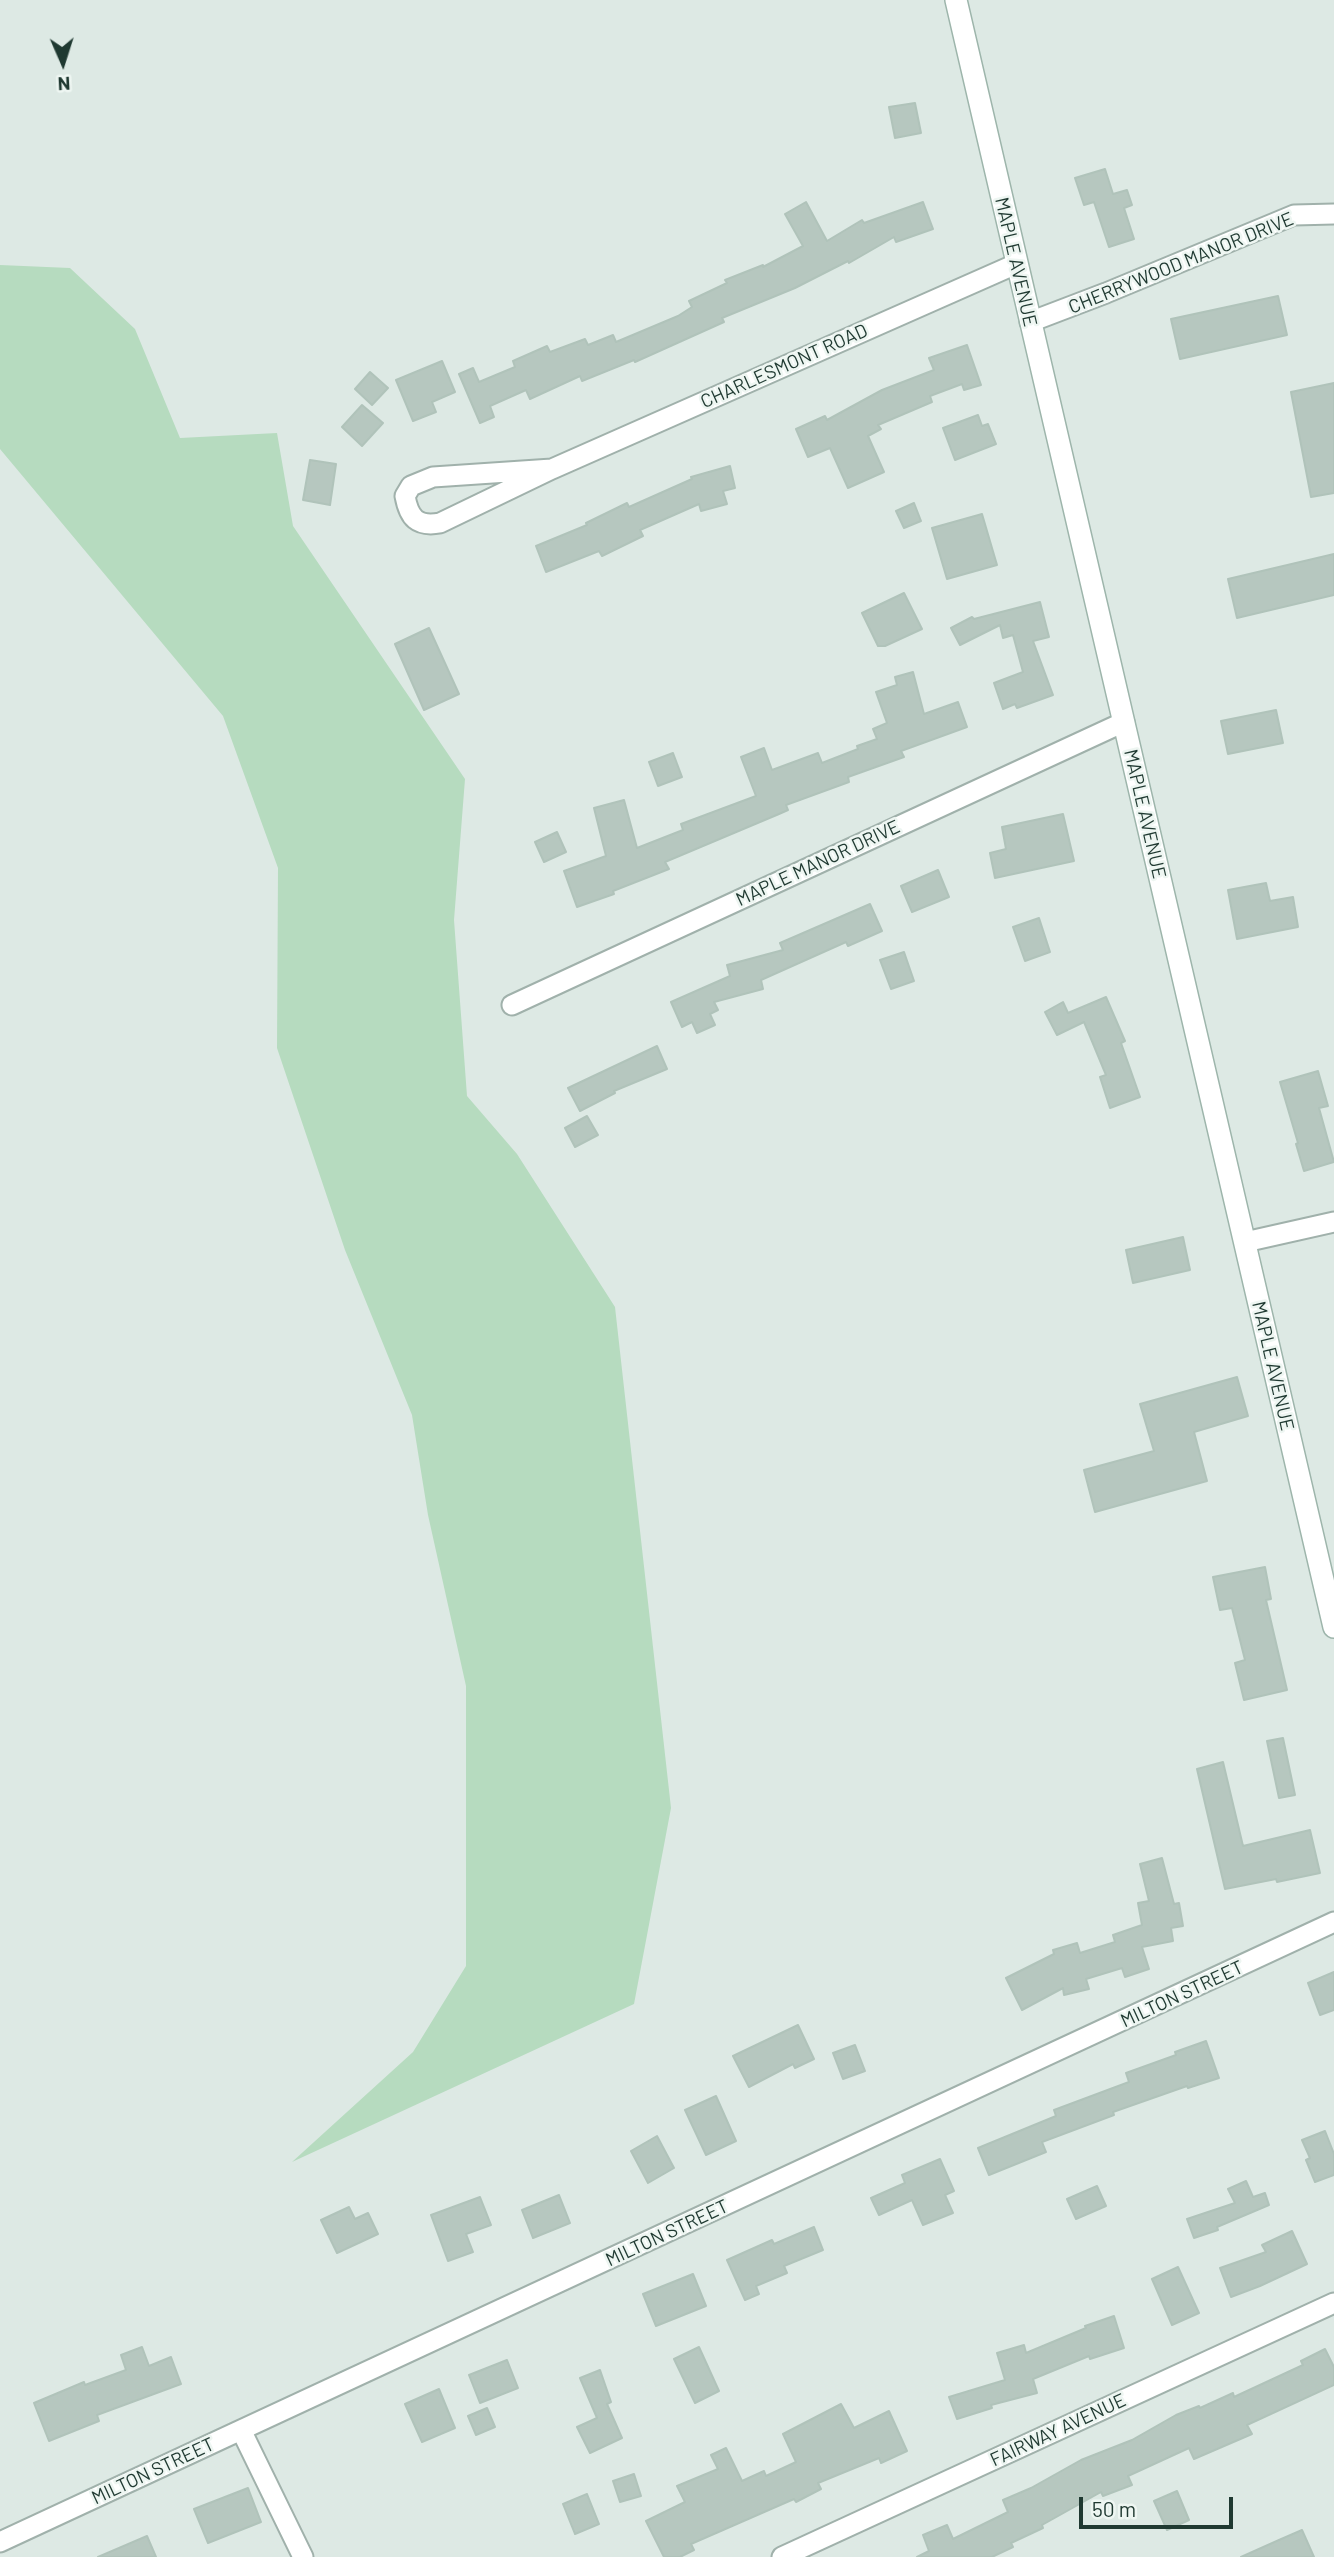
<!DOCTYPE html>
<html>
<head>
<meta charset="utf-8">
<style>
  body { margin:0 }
  #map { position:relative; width:1334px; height:2557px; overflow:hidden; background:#dde9e4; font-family:Barlow,sans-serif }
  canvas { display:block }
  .north { position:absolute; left:28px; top:28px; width:70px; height:70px; -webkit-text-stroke:5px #eef6f2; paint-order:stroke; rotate:177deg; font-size:19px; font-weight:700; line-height:28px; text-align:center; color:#1f3931 }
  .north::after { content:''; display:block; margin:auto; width:24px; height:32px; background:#1f3931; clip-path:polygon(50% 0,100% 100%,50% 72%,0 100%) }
  .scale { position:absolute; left:1079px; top:2497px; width:154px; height:32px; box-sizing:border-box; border:4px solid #1f3931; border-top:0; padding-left:9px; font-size:21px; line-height:24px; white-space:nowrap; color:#1f3931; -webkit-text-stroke:5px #eef6f2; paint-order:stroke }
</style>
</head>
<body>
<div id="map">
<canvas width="1334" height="2557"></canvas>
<div class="north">N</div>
<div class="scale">50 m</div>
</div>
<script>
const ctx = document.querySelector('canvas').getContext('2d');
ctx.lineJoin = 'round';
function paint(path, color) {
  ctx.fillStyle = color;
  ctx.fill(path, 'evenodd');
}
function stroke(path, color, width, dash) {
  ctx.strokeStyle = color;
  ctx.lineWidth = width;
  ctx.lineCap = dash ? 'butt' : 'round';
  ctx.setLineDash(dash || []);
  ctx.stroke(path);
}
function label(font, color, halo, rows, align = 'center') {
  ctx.font = font + ' Barlow,sans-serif';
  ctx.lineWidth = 5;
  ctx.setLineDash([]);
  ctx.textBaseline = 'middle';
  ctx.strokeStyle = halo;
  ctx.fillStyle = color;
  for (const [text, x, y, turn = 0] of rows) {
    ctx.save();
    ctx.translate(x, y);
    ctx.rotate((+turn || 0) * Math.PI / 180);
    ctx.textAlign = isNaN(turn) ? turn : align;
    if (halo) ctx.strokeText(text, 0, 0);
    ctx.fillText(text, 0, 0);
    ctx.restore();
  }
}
const green = new Path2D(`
  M0,265L70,268L135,329L180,438L277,433L293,526L465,779L454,920L467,1096L517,1154L615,1307L671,1808L634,2004L292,2162L413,2052L466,1966V1686L428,1515L412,1415L345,1250L277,1048L278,868L223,716L0,449Z`);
const building = new Path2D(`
  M915,103L921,133L895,138L889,107Z
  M1105,169L1113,194L1127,190L1132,205L1124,208L1134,239L1109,247L1094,202L1084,205L1075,178Z
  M806,202L827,241L862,220L864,223L923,202L933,229L896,242L894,237L849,263L848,261L795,288L722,318L724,322L635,362L634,360L582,381L580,376L530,399L526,390L490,406L494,417L480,423L459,374L473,368L479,382L515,367L513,361L547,346L550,352L585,339L588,345L613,335L616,342L678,316L692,307L689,301L727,283L725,280L763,265V267L803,246L785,214Z
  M1278,296L1287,335L1180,359L1171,319Z
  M967,345L981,385L964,390L962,384L930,396L932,402L878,425L881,429L868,436L884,472L848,488L830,448L808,457L796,429L825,416L827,420L882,390L934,370L929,358Z
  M442,361L455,392L432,402L436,412L413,421L396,380Z
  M370,372L388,388L372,405L355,389Z
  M1334,383V493L1311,497L1291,392Z
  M362,405L383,423L362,446L342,427Z
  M978,415L982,426L988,424L996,444L955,460L943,428Z
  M310,460L336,464L330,505L303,500Z
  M730,466L735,488L723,491L727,504L701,511L699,504L640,530L643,536L602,556L599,551L546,572L536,546L587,525L586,523L627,503L629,507L692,479L691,477Z
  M914,503L921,521L904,528L896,511Z
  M982,514L997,565L947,579L932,528Z
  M1334,554V595L1237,618L1228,579Z
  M904,593L922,629L885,646H878L862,613Z
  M1040,602L1049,637L1033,641L1053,695L1017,708L1015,704L1003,709L994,683L1023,672L1013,635L1003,638L1000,625L960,645L951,628L972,617L974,619Z
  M429,628L459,694L424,710L395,644Z
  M913,672L924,714L958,702L967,727L901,751L904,757L848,777L849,782L786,805L788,810L779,814L665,862L669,869L613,891L614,894L577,907L564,871L606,856L594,808L624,800L637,848L683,830L681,824L756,796L741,757L764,748L772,770L818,753L822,763L858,749L857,746L877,739L873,729L887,723L876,692L897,685L895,677Z
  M1276,710L1283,743L1228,754L1221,721Z
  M673,753L682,777L658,786L649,762Z
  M1063,814L1074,861L995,878L990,853L1006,849L1002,827Z
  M557,832L566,852L544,862L535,842Z
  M938,870L949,897L912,912L901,886Z
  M1266,883L1270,901L1293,897L1298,927L1237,939L1228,890Z
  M870,904L882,931L848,946L846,942L761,980L763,989L714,1002L718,1010L710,1014L715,1025L697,1033L692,1022L682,1027L671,1002L730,976L727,965L783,950L780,943Z
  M1039,918L1050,952L1025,961L1013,927Z
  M904,952L914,981L891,989L880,960Z
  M1106,997L1125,1041L1121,1043L1140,1097L1110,1108L1100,1077L1106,1075L1084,1022L1057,1035L1045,1012L1063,1002L1068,1013Z
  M657,1046L667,1069L614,1091L615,1093L580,1111L568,1088Z
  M1318,1071L1328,1106L1319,1108L1334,1162L1304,1171L1296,1144L1298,1143L1280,1082Z
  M587,1116L598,1135L575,1147L565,1128Z
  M1183,1237L1190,1270L1133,1283L1126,1250Z
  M1237,1377L1248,1416L1194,1432L1207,1481L1095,1512L1084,1470L1154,1451L1140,1404Z
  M1265,1567L1271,1599L1266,1600L1287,1690L1244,1700L1235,1663L1245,1660L1232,1608L1220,1610L1213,1577Z
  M1283,1738L1295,1795L1279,1798L1267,1741Z
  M1223,1762L1243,1846L1310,1830L1320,1873L1277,1882L1276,1879L1225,1889L1197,1769Z
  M1162,1858L1174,1904L1179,1903L1183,1926L1171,1928L1173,1941L1142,1947L1149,1969L1125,1977L1122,1968L1086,1979L1089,1989L1064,1995L1063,1988L1022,2010L1006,1978L1054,1954L1053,1950L1077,1943L1080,1953L1115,1942L1113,1935L1142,1925L1138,1903L1149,1901L1140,1864Z
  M1334,1972V2010L1320,2015L1308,1983Z
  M798,2025L814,2059L795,2068L793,2064L749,2087L733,2056Z
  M1206,2041L1219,2078L1188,2088L1187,2086L1113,2112L1114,2115L1042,2142L1046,2152L989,2175L978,2148L1056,2116L1054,2110L1129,2082L1126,2073L1176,2055L1175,2052Z
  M855,2045L865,2071L843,2079L833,2053Z
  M716,2096L736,2141L706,2155L685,2110Z
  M1325,2131L1334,2154V2175L1315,2182L1306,2160L1310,2158L1302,2140Z
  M657,2136L674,2168L648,2183L631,2151Z
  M940,2159L954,2191L945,2195L953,2213L923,2225L912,2200L879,2215L871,2198L905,2183L902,2175Z
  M1246,2181L1253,2197L1265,2193L1269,2205L1217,2227L1218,2230L1194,2238L1187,2219L1235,2203L1228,2189Z
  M1097,2186L1106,2206L1076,2219L1067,2199Z
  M559,2195L570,2223L533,2238L522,2210Z
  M480,2197L491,2225L466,2234L473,2252L448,2261L431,2215Z
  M349,2207L355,2219L368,2213L378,2234L337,2253L321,2220Z
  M814,2227L823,2250L784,2266L787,2273L756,2286L759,2294L745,2300L727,2260L772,2240L774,2244Z
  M1292,2231L1307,2264L1260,2286L1231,2297L1220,2268L1266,2252L1262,2245Z
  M1178,2267L1199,2313L1172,2325L1152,2279Z
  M693,2274L706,2306L656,2326L643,2294Z
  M1114,2316L1124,2348L1090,2359L1089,2356L1033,2379L1037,2393L991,2405L992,2408L957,2419L949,2397L1005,2380L997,2353L1024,2345L1026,2353L1086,2328L1085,2326Z
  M142,2347L149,2366L171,2357L181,2384L97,2415L99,2421L49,2441L34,2403L84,2382L85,2385L126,2370L121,2355Z
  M699,2347L719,2391L695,2403L674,2359Z
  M1325,2349L1334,2367V2385L1247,2425L1252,2434L1194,2459L1189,2448L1128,2476L1132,2485L1103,2496L1101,2492L1042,2525L1043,2528L1011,2543L1013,2547L992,2557H917L929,2551L923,2535L947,2525L953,2539L1008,2512L1003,2500L1031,2488L1081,2460L1132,2440L1176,2415L1199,2406L1200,2408L1233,2393L1234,2397L1303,2365L1301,2361Z
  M507,2360L518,2388L480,2403L469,2375Z
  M600,2370L611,2402L607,2404L622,2438L590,2453L577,2427L597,2418L580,2378Z
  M439,2389L455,2428L422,2442L405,2404Z
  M841,2404L854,2428L889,2411L907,2451L881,2463L879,2458L818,2483L821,2489L796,2502L794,2499L691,2544L694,2550L680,2557H664L646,2521L685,2502L677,2486L718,2469L711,2455L726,2448L742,2481L764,2471L766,2476L796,2462L783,2434Z
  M487,2408L495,2427L476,2435L468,2416Z
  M634,2474L641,2496L620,2502L613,2481Z
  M248,2488L261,2522L208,2543L194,2509Z
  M1177,2491L1189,2520L1167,2530L1154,2501Z
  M587,2494L599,2524L575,2534L563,2504Z
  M1302,2530L1314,2557H1241L1279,2540Z
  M147,2536L156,2557H98Z`);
const minor = new Path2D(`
  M1030,322L1106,293L1294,215L1334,214
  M552,469L440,523C417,527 409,518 405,496L411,486L433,477L552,469L1016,264
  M512,1005L1124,722
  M1245,1242L1334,1222
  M241,2430L303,2557
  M0,2542L1334,1922
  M782,2557L1334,2303`);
const secondary = new Path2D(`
  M956,0L1334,1627`);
const streetNames = [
  ["MAPLE AVENUE",1016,262,77],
  ["CHERRYWOOD MANOR DRIVE",1181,263,-22],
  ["CHARLESMONT ROAD",784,366,-24],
  ["MAPLE AVENUE",1145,814,77],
  ["MAPLE MANOR DRIVE",818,863,-25],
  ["MAPLE AVENUE",1273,1366,77],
  ["MILTON STREET",1182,1994,-25],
  ["MILTON STREET",667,2233,-25],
  ["FAIRWAY AVENUE",1058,2430,-25],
  ["MILTON STREET",153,2471,-25]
];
paint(green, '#b6dbbf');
paint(building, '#b6c7bf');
stroke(building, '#b0c3ba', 2);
stroke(minor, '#a0b1ab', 23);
stroke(secondary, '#9db5ab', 24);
stroke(minor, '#fff', 19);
stroke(secondary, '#fff', 21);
label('19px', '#1f3931', '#eef6f2', streetNames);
</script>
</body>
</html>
